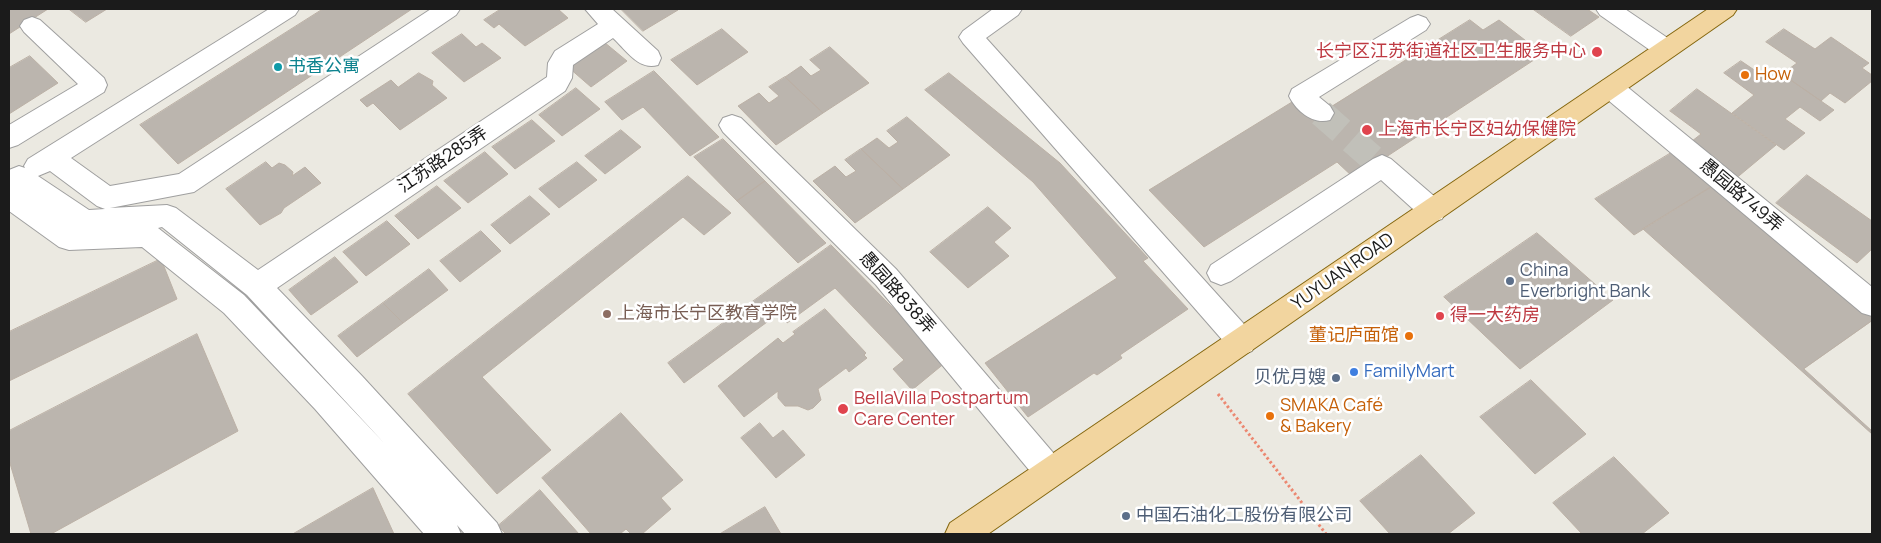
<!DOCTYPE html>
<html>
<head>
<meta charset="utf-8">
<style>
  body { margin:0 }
  #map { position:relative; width:1881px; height:543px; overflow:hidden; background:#ebe9e1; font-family:Manrope,sans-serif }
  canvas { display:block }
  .frame { position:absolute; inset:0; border:10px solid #1b1b1b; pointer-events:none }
</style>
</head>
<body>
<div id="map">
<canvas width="1881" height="543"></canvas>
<div class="frame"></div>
</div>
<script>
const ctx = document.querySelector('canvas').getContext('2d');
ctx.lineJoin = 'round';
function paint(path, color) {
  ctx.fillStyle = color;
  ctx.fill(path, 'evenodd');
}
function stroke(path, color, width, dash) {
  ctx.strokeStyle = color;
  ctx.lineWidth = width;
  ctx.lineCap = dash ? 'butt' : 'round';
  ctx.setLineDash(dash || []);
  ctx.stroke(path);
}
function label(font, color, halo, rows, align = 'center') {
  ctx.font = font + ' Manrope,"Noto Sans SC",sans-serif';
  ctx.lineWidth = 5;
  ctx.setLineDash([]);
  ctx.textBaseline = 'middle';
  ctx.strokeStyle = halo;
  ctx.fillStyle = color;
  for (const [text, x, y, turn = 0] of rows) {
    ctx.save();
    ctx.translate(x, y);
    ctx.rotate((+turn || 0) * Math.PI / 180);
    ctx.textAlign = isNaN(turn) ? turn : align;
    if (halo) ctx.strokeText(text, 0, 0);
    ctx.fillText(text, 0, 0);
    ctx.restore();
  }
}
const building = new Path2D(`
  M9,9H48L9,34Z
  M69,9H107L86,22Z
  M323,9H412L178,164L140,125Z
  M501,9H558L568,18L525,46L499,24L494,28L484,20Z
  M621,9H677L678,10L643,31Z
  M1533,9H1587L1599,17L1571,36Z
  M1470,20L1483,30L1499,20L1543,54L1354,178L1337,162L1204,247L1149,190L1292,102L1311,119Z
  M722,29L748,52L697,85L671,60Z
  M1784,29L1815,49L1831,37L1869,63L1862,68L1872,75V81L1845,103L1830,93L1821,101L1782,74L1797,63L1766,42Z
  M462,34L476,47L482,43L501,58L464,82L432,53Z
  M604,42L627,61L591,87L568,67Z
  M830,47L869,83L823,113L785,77L801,66L811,76L821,70L810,60Z
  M30,56L58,83L9,114V68Z
  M1741,61L1772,82L1782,74L1834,110L1820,121L1800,107L1785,119L1805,133L1784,150L1732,113L1754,95L1724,73Z
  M654,71L719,137L690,156L643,107L622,120L605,102Z
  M419,73L433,81L432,85L447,98L400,130L373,103L367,107L360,100L391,80L398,87Z
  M949,73L1060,163L1148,258L1143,261L1188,309L1120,355L1122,358L1097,375L1094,373L1028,417L985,363L1117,278L1033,182L925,90Z
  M785,77L823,113L776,145L738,106L759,93L769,103L779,96L769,87Z
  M576,88L600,109L562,136L539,115Z
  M1697,89L1776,145L1734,180L1687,145L1701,134L1670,111Z
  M907,117L950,155L903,189L861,149L877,138L889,148L898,142L887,131Z
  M532,120L555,141L515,169L492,147Z
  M621,130L641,147L605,174L585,156Z
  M723,139L765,181L737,201L694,157Z
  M861,149L903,189L855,223L813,181L835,166L846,177L856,171L845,160Z
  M1676,150L1716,184L1634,235L1595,199Z
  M485,152L508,174L468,203L444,181Z
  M266,162L272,168L279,163L285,165L293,172L292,176L305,167L321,183L284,208L281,213L260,225L226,189Z
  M577,162L597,180L559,208L539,189Z
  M1807,175L1872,221V249L1857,263L1776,203Z
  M688,176L731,213L704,235L683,217L482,377L551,450L497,494L408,394Z
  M765,181L826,243L798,263L737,201Z
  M1716,184L1872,315V434L1643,229Z
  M437,186L461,208L418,239L395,216Z
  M530,196L550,214L510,244L491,225Z
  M988,207L1011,228L994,242L1009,256L968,288L930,252Z
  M387,221L410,244L366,276L343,252Z
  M481,231L501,251L460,282L440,261Z
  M1537,233L1613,300L1520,369L1444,297Z
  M831,245L946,362L912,390L893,369L904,360L835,288L787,323L778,314L684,383L668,363Z
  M335,257L358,282L311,315L289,290Z
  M161,259L177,299L9,381V332Z
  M429,269L448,290L403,323L383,303Z
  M383,303L403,323L357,357L338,336Z
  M825,309L866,353L864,355L867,358L849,372L846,368L818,389L821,400L813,408L808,410L798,406H785L778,398V391L744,417L718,386L778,338L783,343L795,334L793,332Z
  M1872,321V431L1804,369Z
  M197,334L238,431L51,534H31L9,460V431Z
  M1531,380L1586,434L1535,474L1480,417Z
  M621,413L683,480L661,498L671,509L642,534H631L626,529L620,534H591L542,478Z
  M760,423L773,438L783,430L805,455L776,478L741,438Z
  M1421,455L1475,513L1448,534H1390L1360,501Z
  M1614,457L1669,513L1642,534H1582L1553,503Z
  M373,488L394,534H293Z
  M540,490L579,534H506L498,526Z
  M765,507L781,534H720Z`);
const minorTunnel = new Path2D(`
  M1321,113L1378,163`);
const path = new Path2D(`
  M1218,394L1326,534`);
const minor = new Path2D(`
  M269,9H299L295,15L71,158L110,186L179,174L431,9H460L456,15L194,192L110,208L167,205L176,208L258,270L547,77L548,63L555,51L598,24L585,9H612L658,51L661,58L658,65C639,71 626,50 613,38L573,65L572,78L565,91L277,288L362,376L497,523L502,534H465L457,525L461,534H424L315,409L224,313L142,247L69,250L59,247L9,211V170L19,166L25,168L24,166L28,159ZM50,171L97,206L105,209L89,210L38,176ZM162,227L247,295L385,444L244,295L158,228Z
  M993,9H1022L1018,15L986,38L1252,333L1256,342L1252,351L1242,355L1232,351L963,43L959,37L963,31Z
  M1596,9H1625L1675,43L1678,49L1675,55L1666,58L1657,55L1600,15Z
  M1418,15L1426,18L1430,24L1426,30L1319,97L1330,106L1334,113L1330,120C1313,125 1296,111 1289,96L1292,89L1410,18Z
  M32,17L40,20L104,78L107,85L104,92L18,145L9,148V125L78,84L24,32L20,26L24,20Z
  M1611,78L1620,81L1872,287V316L1862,313L1602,95L1599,88L1602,81Z
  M732,115L741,118L896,269L1061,462L1065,472L1061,482L1050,487L1039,482L876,285L723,132L719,125L723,118Z
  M1382,155L1391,159L1442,203L1446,211L1442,219L1433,222L1424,219L1381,180L1231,281L1221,285L1211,281L1207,273L1211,265L1373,159Z`);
const major = new Path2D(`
  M1708,9H1737L1733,15L988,534H945L950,523Z`);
const markers = [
  [1597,52,6,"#e0444e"],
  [278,67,5,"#0f9aa8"],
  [1745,75,5,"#e8710a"],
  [1367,130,6,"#e0444e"],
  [1510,281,5,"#5c6f8a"],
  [607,314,5,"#8d6e63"],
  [1440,316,5,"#e0444e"],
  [1409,336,5,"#e8710a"],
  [1354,372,5,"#3f7fe0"],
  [1336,378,5,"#5c6f8a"],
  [843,409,6,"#e0444e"],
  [1270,416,5,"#e8710a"],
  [1126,516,5,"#5c6f8a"]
];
const healthNames = [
  ["长宁区江苏街道社区卫生服务中心",1586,52,"right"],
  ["上海市长宁区妇幼保健院",1378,130],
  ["得一大药房",1450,316],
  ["BellaVilla Postpartum",854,399],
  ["Care Center",854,420]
];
const cultureNames = [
  ["书香公寓",288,67]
];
const foodNames = [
  ["How",1755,75],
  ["董记庐面馆",1399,336,"right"],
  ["SMAKA Café",1280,406],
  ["& Bakery",1280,427]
];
const streetNames = [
  ["江苏路285弄",443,160,-34],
  ["愚园路749弄",1741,196,40],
  ["YUYUAN ROAD",1343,272,-35],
  ["愚园路838弄",897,293,48]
];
const serviceNames = [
  ["China",1520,271],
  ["Everbright Bank",1520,292],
  ["贝优月嫂",1326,378,"right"],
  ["中国石油化工股份有限公司",1136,516]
];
const educationNames = [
  ["上海市长宁区教育学院",617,314]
];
const shopNames = [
  ["FamilyMart",1364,372]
];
paint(building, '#bbb5ae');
stroke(building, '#bbb0a5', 1);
stroke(minorTunnel, '#c1c0b9', 27, [27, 14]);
stroke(minor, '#9f9f9f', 2);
stroke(major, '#84660d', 2);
stroke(path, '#ec8871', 3, [2.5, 2.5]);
paint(minor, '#fff');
paint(major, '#f2d59f');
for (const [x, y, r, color] of markers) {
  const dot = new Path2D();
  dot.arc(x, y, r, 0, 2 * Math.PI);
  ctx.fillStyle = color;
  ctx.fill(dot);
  stroke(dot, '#fff', 2);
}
label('18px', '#be3a42', '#fff', healthNames, 'left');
label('18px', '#0d838f', '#fff', cultureNames, 'left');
label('18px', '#c56008', '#fff', foodNames, 'left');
label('18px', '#1b1b1b', '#fff', streetNames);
label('18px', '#4e5e75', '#fff', serviceNames, 'left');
label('18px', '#785e54', '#fff', educationNames, 'left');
label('18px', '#366cbe', '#fff', shopNames, 'left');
</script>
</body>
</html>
